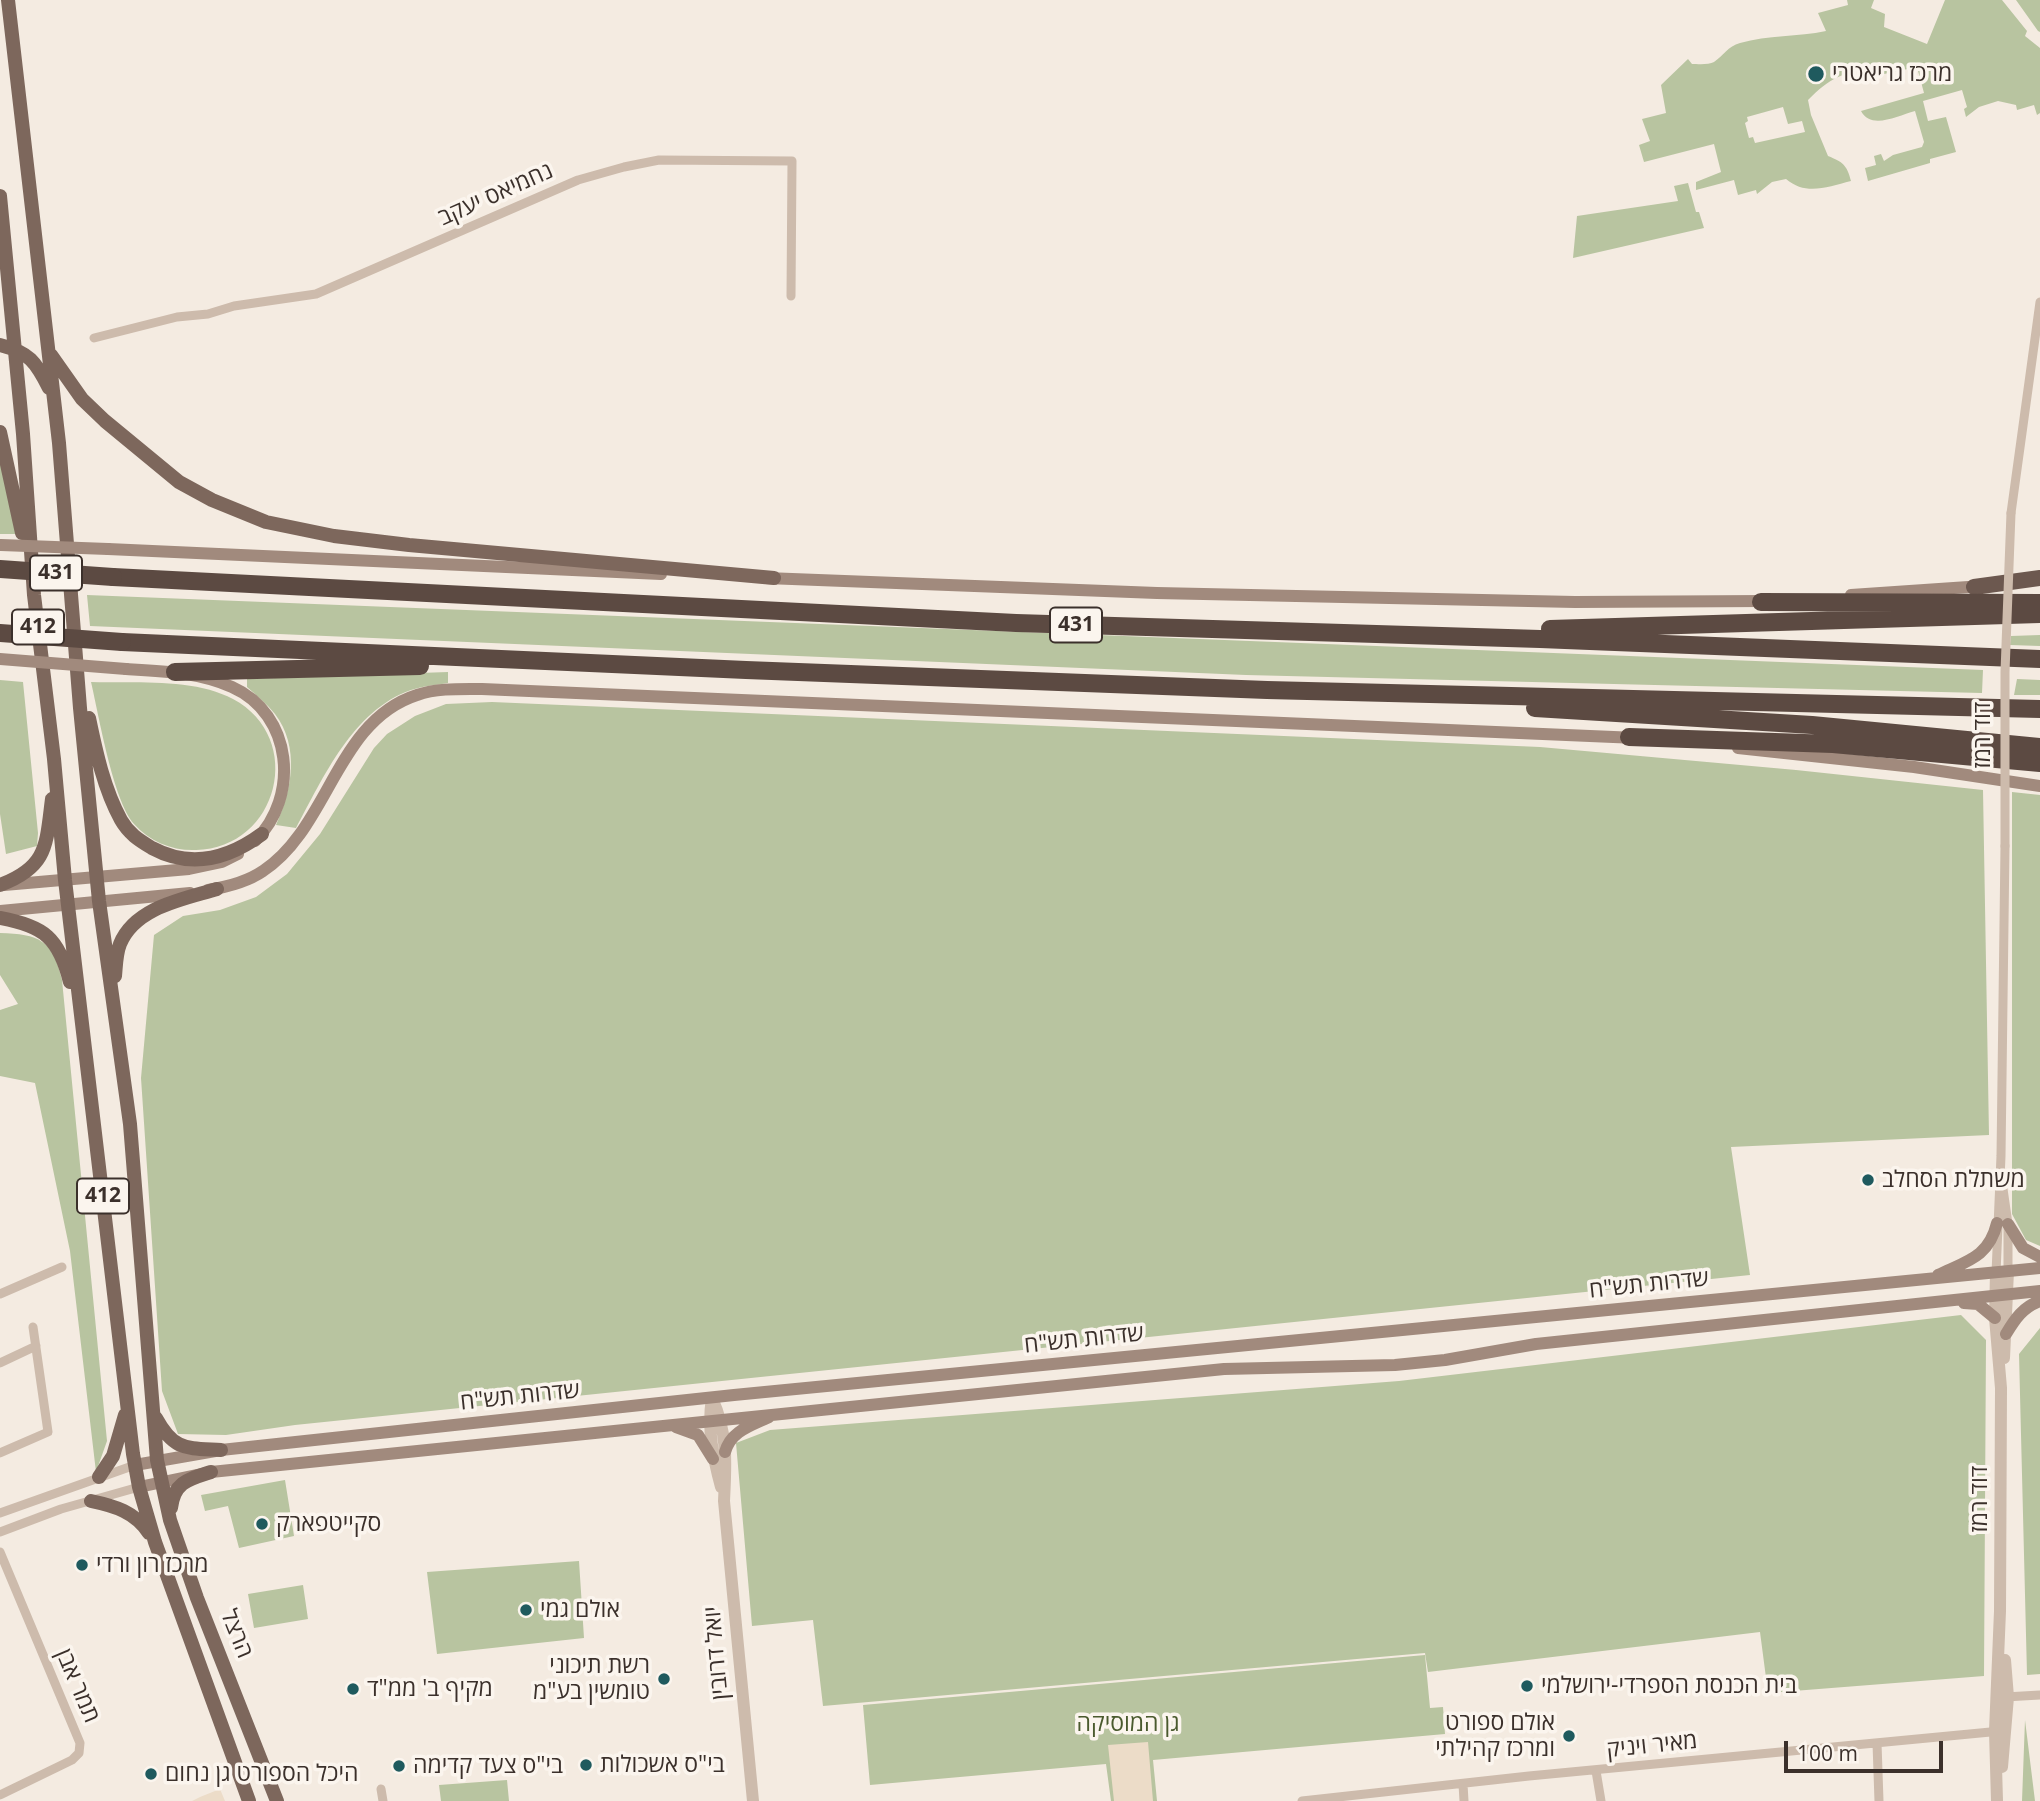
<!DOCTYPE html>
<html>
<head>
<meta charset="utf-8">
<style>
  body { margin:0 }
  #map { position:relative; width:2040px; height:1801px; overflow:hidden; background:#f4ebe1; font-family:"Open Sans",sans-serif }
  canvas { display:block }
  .scale { position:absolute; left:1784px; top:1741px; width:159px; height:32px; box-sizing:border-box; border:4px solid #3b302b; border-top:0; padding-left:9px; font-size:21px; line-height:24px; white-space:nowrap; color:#3b302b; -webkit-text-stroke:5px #fbf5ee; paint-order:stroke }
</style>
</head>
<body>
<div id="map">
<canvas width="2040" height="1801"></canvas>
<div class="scale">100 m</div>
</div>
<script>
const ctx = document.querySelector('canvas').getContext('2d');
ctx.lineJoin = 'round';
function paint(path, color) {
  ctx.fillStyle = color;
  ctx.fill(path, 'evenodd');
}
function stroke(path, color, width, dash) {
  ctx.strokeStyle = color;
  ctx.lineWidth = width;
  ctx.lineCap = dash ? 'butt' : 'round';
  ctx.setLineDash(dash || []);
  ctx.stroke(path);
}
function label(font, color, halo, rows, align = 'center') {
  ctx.font = font + ' "Open Sans","Noto Sans Hebrew",sans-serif';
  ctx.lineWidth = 7;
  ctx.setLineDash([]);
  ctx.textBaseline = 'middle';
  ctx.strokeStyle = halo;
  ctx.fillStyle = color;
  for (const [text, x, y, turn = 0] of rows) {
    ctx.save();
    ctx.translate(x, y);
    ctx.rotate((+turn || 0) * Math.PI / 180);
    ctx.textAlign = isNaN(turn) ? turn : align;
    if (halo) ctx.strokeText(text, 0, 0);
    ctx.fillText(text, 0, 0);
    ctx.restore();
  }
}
const green = new Path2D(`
  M1847,0H1874L1871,8L1885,14L1884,27L1927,44L1945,0H2002L2027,31L2025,36L2040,48V113L2037,115L2034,105L2017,110L2016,105L1998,101L1979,107L1966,117L1964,109L1967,107L1962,90L1923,101L1928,121L1946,117L1956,152L1930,159V163L1868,181L1865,168L1876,165L1874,156L1881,154L1884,161L1893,155L1922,147L1924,142L1915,111C1897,116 1871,130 1861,111L1924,93L1917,67L1884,74L1880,62L1871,64V66C1840,75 1831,77 1808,100L1811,115L1828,156C1843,162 1847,165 1851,181C1827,187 1806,196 1786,179L1772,182L1757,194L1756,190L1738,195L1734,180L1696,190V182L1721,172L1714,144L1644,162L1639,145L1650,141L1642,119L1666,113L1661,85L1688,59L1692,64C1698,64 1709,65 1714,62C1723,56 1728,46 1740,43C1768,35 1798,37 1826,31L1818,13L1848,5ZM1783,107L1788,124L1802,121L1805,132L1755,143L1753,137L1749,138L1745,123L1748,121L1747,117Z
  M2016,0H2040V32L2038,31Z
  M1688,183L1696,212H1699L1704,228L1573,258L1577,216L1678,201L1674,186Z
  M0,458L16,534H0Z
  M87,595L1983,670L1982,693L1246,675L90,626Z
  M2040,635V646L2010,645L2011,636Z
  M448,672V683C436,685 423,686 411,690C353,710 323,778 296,828L276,825C292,790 300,747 275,714C267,704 257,696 247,687V679Z
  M2017,679L2040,680V695H2014Z
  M0,680L23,682L38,833L37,846L6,854L0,814Z
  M91,682C135,683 195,678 233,699C306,738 279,848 196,850C173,851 150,842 134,824C113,800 99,716 91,682Z
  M492,702L1540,747L1796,770L1983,790L1989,1135L1731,1147L1750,1275L295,1425L226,1435L178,1434L162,1391L141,1078L154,935L183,916L220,910L256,897L287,874L320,834L374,748L387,734L415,716L446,704Z
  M2012,792L2040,795V1246L2026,1240L2012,1214Z
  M0,933C39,934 53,940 62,980L107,1441L96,1472L70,1251L35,1083L0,1076V1010L18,1004L0,975Z
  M1961,1315L1986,1340L1984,1676L1768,1693L1760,1632L1428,1672L1425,1653L823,1706L813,1620L752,1626L736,1443L770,1430L1399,1381Z
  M2040,1328V1674L2027,1675L2019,1354Z
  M285,1480L294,1536L239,1548L228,1506L205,1511L201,1495Z
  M579,1561L584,1638L437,1654L427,1572Z
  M303,1585L308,1619L254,1628L248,1594Z
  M1425,1655L1430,1708L1443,1707L1445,1734L1153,1760L1157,1801H1111L1106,1764L870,1785L863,1705Z
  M2025,1720L2035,1801H2022Z
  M507,1780L509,1801H441L439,1785Z`);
const plaza = new Path2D(`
  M1148,1742L1153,1801H1114L1108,1745Z
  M220,1789L225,1801H192L200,1797Z`);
const minor = new Path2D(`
  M94,338L177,317L208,314L234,306L316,294L578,180L624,167L659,160L792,161L791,296
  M2011,513L2040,302
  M2003,1189L2008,1224V1271
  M1996,1273L2001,1156L2005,846
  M0,1294L62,1267
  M0,1363L36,1346
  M0,1453L48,1432L33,1327
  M0,1513L135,1465
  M0,1532L61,1509L139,1487
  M0,1552L80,1743L79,1753L72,1760L0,1795
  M2005,1697L2040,1695
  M1877,1743L1879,1801
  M1596,1771L1601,1801
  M1463,1784L1464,1801
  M381,1789L383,1801
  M1302,1801L1529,1776L2001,1731`);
const tertiary = new Path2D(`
  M1996,1273L1995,1318L2001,1388L2000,1611L1995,1731L1997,1801
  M2004,1358L2008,1271
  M712,1398C728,1433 726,1463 724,1501L753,1801
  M712,1398C707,1429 713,1457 721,1487
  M2002,1767L2008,1697L2005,1660`);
const secondary = new Path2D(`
  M108,549L661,574
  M766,578L1157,593L1575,602L1766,601
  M1851,595L1983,586
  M126,669C162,671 198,672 232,687C293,714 300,797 255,841
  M1738,748L1914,767L2040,786
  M4,885L189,869L222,862L238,854
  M208,890C227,887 247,882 263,871C329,828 336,721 417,695C437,688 460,689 482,689L1637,738
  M0,911L190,893
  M2008,1224L2023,1248L2040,1257
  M1938,1275C1967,1261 1989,1257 1997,1223
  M1964,1303L1978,1304L1995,1318
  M2006,1334C2015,1319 2023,1307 2040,1301
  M676,1427L698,1435L713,1459
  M725,1452C731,1431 750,1426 769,1417
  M135,1465L221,1450L734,1395L2040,1268
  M139,1487L211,1472L1224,1369L1395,1365L1445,1360L1536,1344L2040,1291`);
const primary = new Path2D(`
  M8,0L59,443L80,708L99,901L130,1124L157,1460L170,1520L197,1598L277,1801
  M0,196L23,434L34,595L54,759L65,880L133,1454L139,1487L155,1542L249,1801
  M0,345C29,352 36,362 49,388
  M51,355L82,399L105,421L179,482L212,500L266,522L334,536L409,545L774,578
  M0,432L22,533
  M89,718C96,752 104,789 121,820C129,834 139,840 152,848C191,869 228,859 262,834
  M0,885C48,867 46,845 52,799
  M0,918C44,926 59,938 70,982
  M115,976C116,966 116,954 120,944C135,907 184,899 217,889
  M156,1418C174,1451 186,1448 221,1450
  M99,1477L113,1456L125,1415
  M91,1501C115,1506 135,1512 149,1533
  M171,1508C174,1482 189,1479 211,1472`);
const trunk = new Path2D(`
  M1974,587L2040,578`);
const motorway = new Path2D(`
  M113,577L1016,623L1540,639L2040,659
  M1761,602L2040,603
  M1550,629L2040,614
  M122,642L746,670L1267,690L2040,709
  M175,672L420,666
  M1535,708L1812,725L2040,747
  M1629,737L1833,744L2040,763`);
const minorBridge = new Path2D(`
  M2005,846V672L2011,513`);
const secondaryBridge = new Path2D(`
  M1,545L108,549
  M0,659L126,669`);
const motorwayBridge = new Path2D(`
  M0,569L113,577
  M0,633L122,642`);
const markers = [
  [1816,74,9,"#1f5a5e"],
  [1868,1180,7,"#1f5a5e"],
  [262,1524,7,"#1f5a5e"],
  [82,1565,7,"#1f5a5e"],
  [526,1610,7,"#1f5a5e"],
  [664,1679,7,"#1f5a5e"],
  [1527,1686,7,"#1f5a5e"],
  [353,1689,7,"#1f5a5e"],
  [1569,1736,7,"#1f5a5e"],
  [586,1765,7,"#1f5a5e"],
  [399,1766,7,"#1f5a5e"],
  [151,1774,7,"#1f5a5e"]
];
const shields = [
  [56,573,52],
  [1076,625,52],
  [38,627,52],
  [103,1196,52]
];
const shieldNames = [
  ["431",56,573],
  ["431",1076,625],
  ["412",38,627],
  ["412",103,1196]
];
const poiNames = [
  ["מרכז גריאטרי",1832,74],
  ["משתלת הסחלב",1882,1180],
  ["סקייטפארק",276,1524],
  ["מרכז רון ורדי",96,1565],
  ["אולם גמי",540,1610],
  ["רשת תיכוני",650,1666,"right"],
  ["טומשין בע\"מ",650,1692,"right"],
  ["בית הכנסת הספרדי-ירושלמי",1541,1686],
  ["מקיף ב' ממ\"ד",367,1689],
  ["אולם ספורט",1555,1723,"right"],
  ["ומרכז קהילתי",1555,1749,"right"],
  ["בי\"ס אשכולות",600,1765],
  ["בי\"ס צעד קדימה",413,1766],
  ["היכל הספורט גן נחום",165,1774]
];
const streetNames = [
  ["נחמיאס יעקב",496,195,-24],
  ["דוד רמז",1983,735,-90],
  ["שדרות תש\"ח",1649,1285,-6],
  ["שדרות תש\"ח",1084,1340,-6],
  ["שדרות תש\"ח",520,1397,-6],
  ["דוד רמז",1980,1499,-90],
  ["הרצל",236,1634,68],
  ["יואל דרובין",717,1653,-95],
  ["תמר אבן",77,1686,67],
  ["מאיר ויניק",1652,1746,-6]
];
const parkNames = [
  ["גן המוסיקה",1128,1724]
];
paint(green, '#b8c4a0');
paint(plaza, '#ecdcc8');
stroke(minor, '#cdbbac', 9);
stroke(tertiary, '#cdbbac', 12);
stroke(secondary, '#a18a7d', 12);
stroke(primary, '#7d675c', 14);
stroke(trunk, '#6c584f', 16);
stroke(motorway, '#5c4a42', 18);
stroke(minorBridge, '#cdbbac', 9);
stroke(secondaryBridge, '#a18a7d', 12);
stroke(motorwayBridge, '#5c4a42', 18);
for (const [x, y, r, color] of markers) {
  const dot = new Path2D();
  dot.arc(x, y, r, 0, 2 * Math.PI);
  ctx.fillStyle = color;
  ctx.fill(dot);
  stroke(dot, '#fbf5ee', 2.5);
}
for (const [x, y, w] of shields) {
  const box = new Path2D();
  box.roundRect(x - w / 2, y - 17.5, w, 35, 5);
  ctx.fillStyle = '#fbf5ee';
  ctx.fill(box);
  stroke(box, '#3b302b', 2);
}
label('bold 21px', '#3b302b', null, shieldNames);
label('23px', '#3b302b', '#fbf5ee', poiNames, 'left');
label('23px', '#3b302b', '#fbf5ee', streetNames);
label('23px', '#4a5a2e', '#fbf5ee', parkNames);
</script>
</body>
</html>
